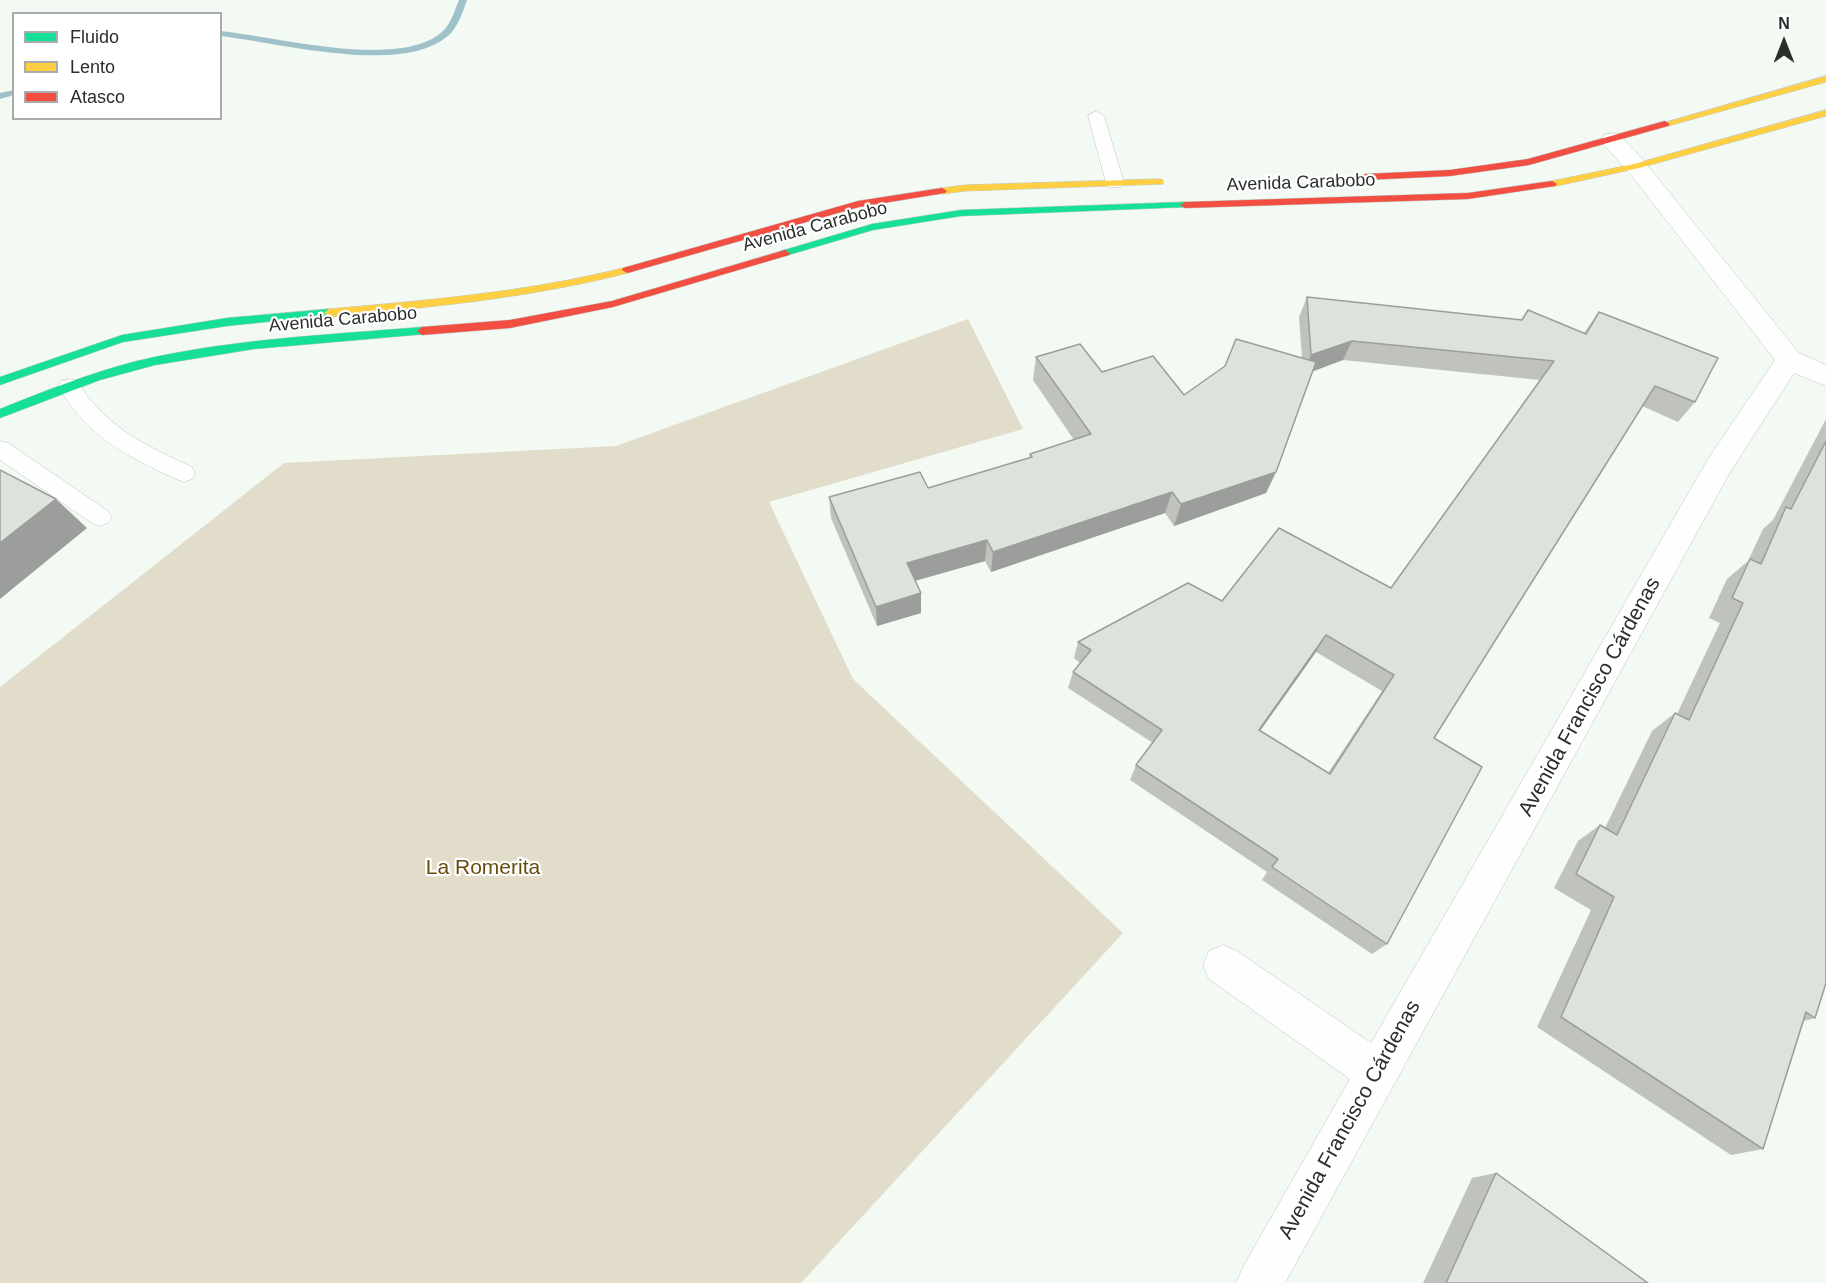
<!DOCTYPE html>
<html>
<head>
<meta charset="utf-8">
<style>
  body { margin:0 }
  #map { position:relative; width:1826px; height:1283px; overflow:hidden; background:#f2faf3; font-family:Helvetica,sans-serif }
  canvas { display:block }
  .legend { position:absolute; left:12px; top:12px; width:210px; height:108px; box-sizing:border-box; background:#fff; border:2px solid #a9acaa; margin:0; padding:8px 10px; list-style:none; font-size:18px; color:#292f2a }
  .legend li { display:flex; align-items:center; gap:12px; height:30px }
  .legend b { width:30px; border:2px solid #a9acaa }
  .north { position:absolute; left:1754px; top:12px; width:60px; height:60px; -webkit-text-stroke:4px #fff; paint-order:stroke; rotate:0deg; font-size:16px; font-weight:700; line-height:24px; text-align:center; color:#292f2a }
  .north::after { content:''; display:block; margin:auto; width:21px; height:27px; background:#292f2a; clip-path:polygon(50% 0,100% 100%,50% 72%,0 100%) }
</style>
</head>
<body>
<div id="map">
<canvas width="1826" height="1283"></canvas>
<ul class="legend">
<li><b style="height:8px;background:#16e098"></b>Fluido</li>
<li><b style="height:8px;background:#ffcf43"></b>Lento</li>
<li><b style="height:8px;background:#f24e42"></b>Atasco</li>
</ul>
<div class="north">N</div>
</div>
<script>
const ctx = document.querySelector('canvas').getContext('2d');
ctx.lineJoin = 'round';
function paint(path, color) {
  ctx.fillStyle = color;
  ctx.fill(path, 'evenodd');
}
function stroke(path, color, width, dash) {
  ctx.strokeStyle = color;
  ctx.lineWidth = width;
  ctx.lineCap = dash ? 'butt' : 'round';
  ctx.setLineDash(dash || []);
  ctx.stroke(path);
}
function label(font, color, halo, rows, align = 'center') {
  ctx.font = font + ' Helvetica,sans-serif';
  ctx.lineWidth = 4.5;
  ctx.setLineDash([]);
  ctx.textBaseline = 'middle';
  ctx.strokeStyle = halo;
  ctx.fillStyle = color;
  for (const [text, x, y, turn = 0] of rows) {
    ctx.save();
    ctx.translate(x, y);
    ctx.rotate((+turn || 0) * Math.PI / 180);
    ctx.textAlign = isNaN(turn) ? turn : align;
    if (halo) ctx.strokeText(text, 0, 0);
    ctx.fillText(text, 0, 0);
    ctx.restore();
  }
}
const green = new Path2D(`
  M968,319L1023,429L769,502L853,679L1123,933L801,1283H0V687L284,463L616,446Z`);
const stream = new Path2D(`
  M459,0H467C463,11 459,24 451,33C407,78 277,42 220,36V31C274,36 405,72 445,29C452,21 455,9 459,0Z
  M14,90V95L0,99V93Z`);
const lane = new Path2D(`
  M1096,111L1104,116L1124,183L1121,187H1109L1106,183L1088,116Z
  M69,379L77,381C104,426 146,446 192,467L195,473L192,479L184,482L176,479C124,455 88,437 58,386L61,381Z
  M0,441L8,443L108,511L112,517L108,523L100,526L92,523L0,460Z`);
const street = new Path2D(`
  M1612,133L1620,135L1644,161L1799,353L1826,365V386L1794,373L1729,474L1285,1283H1236L1243,1267L1350,1079L1209,979L1203,965L1209,951L1223,945L1237,951L1371,1043L1708,459L1775,360L1628,171L1604,145L1601,140L1604,135Z`);
const fast = new Path2D(`
  M1185,202L1190,205L1188,207L961,216L873,230L785,256L780,253L781,251L872,224L961,210Z
  M329,309L334,313L333,315L227,326L123,342L0,385V377L122,335L227,318Z
  M422,327L426,328V334L254,349L155,365L100,380L0,418V409C45,391 90,373 137,361C230,339 327,335 422,327Z`);
const slow = new Path2D(`
  M1826,76V82L1668,126L1660,124Z
  M1826,110V116L1639,168L1552,187L1547,184L1552,181L1634,164Z
  M1160,179L1163,180V184L965,191L942,194L937,191L942,188L965,185Z
  M627,267L631,268V272C532,298 431,307 329,317L324,313L329,309C429,300 529,292 627,267Z`);
const jam = new Path2D(`
  M1665,121L1670,124L1668,126L1529,165L1450,176L1365,180L1360,177L1365,174L1450,170L1528,159Z
  M1552,181L1557,184L1555,186L1468,199L1185,208L1180,205L1185,202L1468,193Z
  M942,188L947,191L945,193L859,207L631,272L627,273L622,270L623,268L858,201Z
  M785,250L790,253L789,255L613,307L510,328L422,335L417,331L422,327L510,320L612,301Z`);
const wall = new Path2D(`
  M1307,297L1584,333L1599,312L1695,402L1678,422L1642,406L1434,738L1387,944L1372,954L1262,880L1267,872L1130,780L1136,765L1153,743L1068,688L1073,672L1080,663L1074,658L1078,642L1222,601L1391,588L1540,380L1343,360L1313,371L1276,472L1266,493L1174,526L1165,513L991,572L985,561L915,581L921,613L877,626L831,518L829,497L928,488L1029,458L1030,454L1074,440L1033,380L1036,357L1102,372L1184,395L1302,358L1299,317ZM1316,652L1382,691L1328,773L1260,731Z
  M1826,419V983L1815,1018L1804,1021L1763,1149L1731,1155L1537,1027L1591,910L1554,888L1578,841L1600,825L1605,828L1652,731L1675,713L1677,714L1720,623L1709,618L1727,579L1748,561L1763,529L1773,520Z
  M1496,1173L1648,1283H1423L1472,1178Z`);
const shadedWall = new Path2D(`
  M1352,341L1343,360L1303,375L1311,355Z
  M1276,472L1266,493L1174,526L1181,504Z
  M1172,492L1165,513L991,572L993,552Z
  M56,499L87,528L0,599V543Z
  M987,540L985,561L907,583V563Z
  M921,593V613L877,626L876,607Z
  M1326,635L1316,652L1250,745L1259,730Z`);
const building = new Path2D(`
  M1307,297L1522,320L1528,310L1586,334L1599,312L1718,358L1695,402L1655,386L1434,738L1482,767L1387,944L1272,867L1278,859L1136,765L1162,730L1073,672L1091,650L1078,642L1188,583L1222,601L1279,528L1391,588L1554,361L1352,341L1311,355ZM1326,635L1394,675L1330,774L1259,730Z
  M1236,339L1316,362L1276,472L1181,504L1172,492L993,552L987,540L907,563L921,593L876,607L829,497L920,472L928,488L1032,457L1030,454L1091,434L1036,357L1080,344L1102,372L1153,356L1184,395L1225,366Z
  M1826,441V983L1815,1018L1806,1012L1763,1149L1561,1017L1614,897L1576,874L1600,825L1617,835L1675,713L1689,720L1743,603L1732,598L1750,559L1761,564L1786,507L1791,509Z
  M0,470L56,499L0,543Z
  M1496,1173L1648,1283H1446Z`);
const farStreetnames = [
  ["Avenida Carabobo",1301,183,-2],
  ["Avenida Carabobo",815,227,-15],
  ["Avenida Carabobo",343,320,-5]
];
const streetNames = [
  ["Avenida Francisco Cárdenas",1590,697,-61],
  ["Avenida Francisco Cárdenas",1350,1120,-61]
];
const parkNames = [
  ["La Romerita",483,868]
];
paint(green, '#e2ddcb');
paint(stream, '#9fc2ca');
stroke(lane, '#bec5bf', 1);
stroke(street, '#bec5bf', 1);
stroke(fast, '#bec5bf', 1);
stroke(slow, '#bec5bf', 1);
stroke(jam, '#bec5bf', 1);
paint(lane, '#fdfefd');
paint(street, '#fdfefd');
paint(fast, '#16e098');
paint(slow, '#ffcf43');
paint(jam, '#f24e42');
paint(wall, '#bfc2bd');
paint(shadedWall, '#9b9e9a');
paint(building, '#dee2dc');
stroke(building, '#9b9e9a', 1.5);
label('18px', '#292f2a', '#fff', farStreetnames);
label('21px', '#292f2a', '#fff', streetNames);
label('21px', '#674d0c', '#fff', parkNames);
</script>
</body>
</html>
